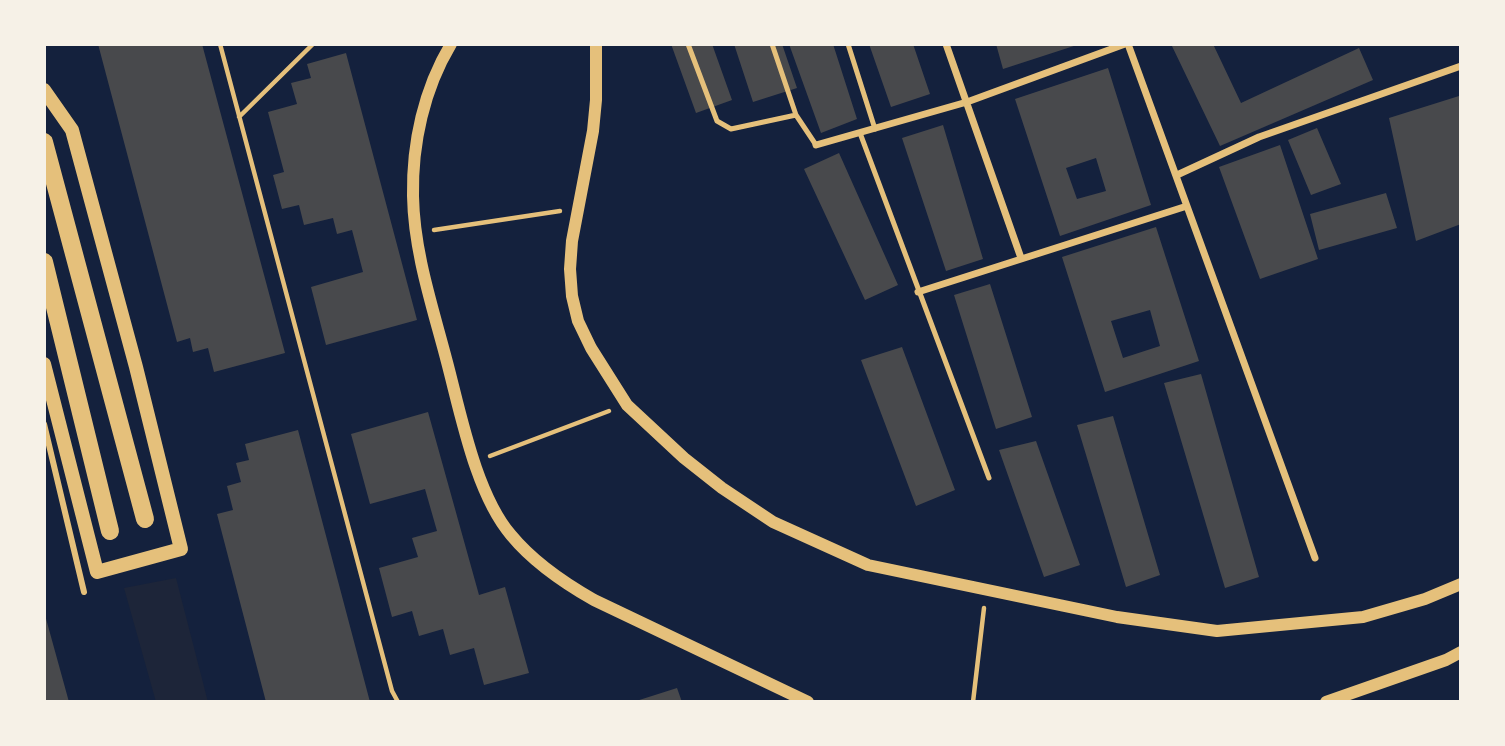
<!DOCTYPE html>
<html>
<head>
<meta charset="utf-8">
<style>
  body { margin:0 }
  #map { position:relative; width:1505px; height:746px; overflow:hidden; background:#14213d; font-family:"PT Sans",sans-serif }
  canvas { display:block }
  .frame { position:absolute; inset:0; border:46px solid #f6f1e7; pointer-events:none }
</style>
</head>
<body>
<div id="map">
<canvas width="1505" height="746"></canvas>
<div class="frame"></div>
</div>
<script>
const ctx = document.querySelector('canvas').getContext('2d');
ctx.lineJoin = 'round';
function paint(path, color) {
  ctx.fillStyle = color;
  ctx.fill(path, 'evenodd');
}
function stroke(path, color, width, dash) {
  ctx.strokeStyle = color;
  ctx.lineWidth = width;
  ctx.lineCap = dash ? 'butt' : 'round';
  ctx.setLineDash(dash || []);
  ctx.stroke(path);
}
const green = new Path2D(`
  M176,578L208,702H156L124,588Z`);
const building = new Path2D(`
  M98,44H202L285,353L214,372L208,348L193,352L190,338L177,342Z
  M671,44H712L732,100L696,113Z
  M734,44H782L797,88L753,102Z
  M789,44H833L857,119L821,133Z
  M869,44H913L930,94L891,107Z
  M996,44H1080L1003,69Z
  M1171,44H1213L1241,103L1359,48L1373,80L1220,146Z
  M346,53L417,320L326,345L311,287L363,272L352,230L337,234L333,218L304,225L299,205L282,209L273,175L284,172L268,112L297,104L291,83L311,78L307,64Z
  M1108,68L1151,205L1060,236L1015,99ZM1096,158L1106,191L1077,199L1066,168Z
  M1459,96L1461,103V224L1416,241L1389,118Z
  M943,125L983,259L946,271L902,138Z
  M1317,128L1341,184L1311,195L1288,140Z
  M1280,145L1318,259L1260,279L1219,167Z
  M839,153L898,285L865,300L804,169Z
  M1386,193L1397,228L1319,250L1310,214Z
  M1156,227L1199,361L1105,392L1062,257ZM1150,310L1160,346L1123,358L1111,321Z
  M990,284L1032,417L996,429L954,295Z
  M902,347L955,490L916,506L861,360Z
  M1201,374L1259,577L1225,588L1164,383Z
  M428,412L479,595L505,587L529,673L484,685L474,648L450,655L443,629L419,636L412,611L392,617L379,568L418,557L412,538L437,531L425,489L370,504L351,434Z
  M1113,416L1160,575L1126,587L1077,425Z
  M298,430L370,702H266L217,514L233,510L227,486L241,482L236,463L249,460L245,444Z
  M1036,441L1080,565L1044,577L999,450Z
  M44,615H45L69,702H44Z
  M677,688L682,702H633Z`);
const path = new Path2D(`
  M220,44L392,691L398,702
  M239,117L313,44
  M434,230L560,211
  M490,456L609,411
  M973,702L984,608`);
const service = new Path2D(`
  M688,44L717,121L731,129L796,115
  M772,44L796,115L816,145
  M848,44L875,129
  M860,133L989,478`);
const pedestrian = new Path2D(`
  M44,424L84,592`);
const minor = new Path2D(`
  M946,44L1021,258
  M1128,44L1315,558
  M816,145L967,102L1125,44
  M1177,175L1259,137L1461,66
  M918,292L1187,206`);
const tertiary = new Path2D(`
  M451,44C424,89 412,143 413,196C414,253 433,308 447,362C461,415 476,494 511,535C534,563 564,583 594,600L808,702
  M596,44V100L593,131L572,241L570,269L572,296L578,321L591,348L627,405L684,458L722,488L773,522L868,565L1117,617L1217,631L1363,617L1425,599L1461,584
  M1326,702L1446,660L1461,652`);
const secondary = new Path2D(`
  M44,90L72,130L136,367L181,549L97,572L44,364`);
const primary = new Path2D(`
  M44,142L145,519
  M44,262L110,531`);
paint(green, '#1d2539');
paint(building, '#48494c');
stroke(path, '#e5c07b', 4.5);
stroke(service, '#e5c07b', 5);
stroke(pedestrian, '#e5c07b', 6);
stroke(minor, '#e5c07b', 7);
stroke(tertiary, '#e5c07b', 12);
stroke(secondary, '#e5c07b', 14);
stroke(primary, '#e5c07b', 18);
</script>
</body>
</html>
